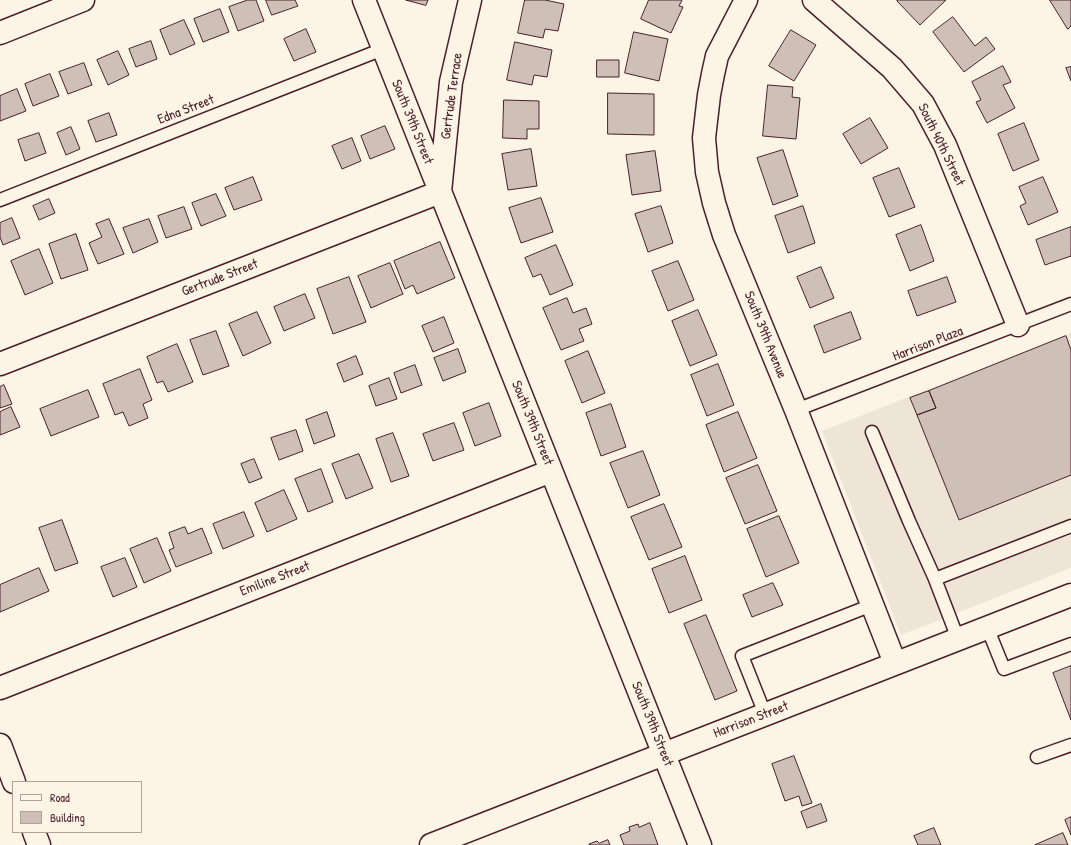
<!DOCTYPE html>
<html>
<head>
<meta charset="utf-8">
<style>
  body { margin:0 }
  #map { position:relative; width:1071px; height:845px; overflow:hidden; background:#fcf5e5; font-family:"Patrick Hand",sans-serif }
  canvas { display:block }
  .legend { position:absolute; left:12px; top:781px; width:130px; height:52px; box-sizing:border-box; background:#fcf5e5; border:1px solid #b59f9b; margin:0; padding:5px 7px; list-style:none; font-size:12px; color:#4a1f2b }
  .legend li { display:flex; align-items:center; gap:8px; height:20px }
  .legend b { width:20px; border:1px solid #b59f9b }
</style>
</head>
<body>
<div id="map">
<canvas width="1071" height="845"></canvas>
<ul class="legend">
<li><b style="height:5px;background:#fcf5e5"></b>Road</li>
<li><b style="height:11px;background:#cfc0b7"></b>Building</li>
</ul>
</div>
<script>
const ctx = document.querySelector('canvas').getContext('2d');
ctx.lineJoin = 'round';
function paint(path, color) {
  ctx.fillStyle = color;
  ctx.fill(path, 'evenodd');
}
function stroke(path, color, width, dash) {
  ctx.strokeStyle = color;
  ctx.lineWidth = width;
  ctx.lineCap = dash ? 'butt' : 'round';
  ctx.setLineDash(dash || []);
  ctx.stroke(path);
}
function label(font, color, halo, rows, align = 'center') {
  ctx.font = font + ' "Patrick Hand",sans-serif';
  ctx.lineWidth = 3;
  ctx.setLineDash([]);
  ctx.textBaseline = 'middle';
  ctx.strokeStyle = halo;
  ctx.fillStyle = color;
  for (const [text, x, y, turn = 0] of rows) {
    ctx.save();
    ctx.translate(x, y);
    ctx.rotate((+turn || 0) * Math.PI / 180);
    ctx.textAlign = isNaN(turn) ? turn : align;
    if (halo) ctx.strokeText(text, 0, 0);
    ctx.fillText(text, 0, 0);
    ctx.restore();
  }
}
const built = new Path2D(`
  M1071,333V568L901,635L822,431Z`);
const building = new Path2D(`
  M248,0H256L264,21L238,31L229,7Z
  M266,0H295L298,6L272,15Z
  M406,0H428L426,5Z
  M525,0H545L564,4L558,31L545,29L543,38L518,33Z
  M649,0H682L679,6L683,7L671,33L641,19Z
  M899,0H946L920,25L897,1Z
  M1050,0H1071V26L1068,29Z
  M220,9L229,32L203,42L194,19Z
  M953,17L975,46L986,37L995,49L964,72L933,32Z
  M184,20L195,44L170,55L160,30Z
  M306,29L316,52L294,61L284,39Z
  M791,30L816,45L794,81L769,66Z
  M634,32L668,39L659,81L625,73Z
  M151,41L157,59L136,67L129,49Z
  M515,42L552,50L547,77L534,75L532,85L507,80Z
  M118,51L129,75L108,85L97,60Z
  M597,60H619V77H597Z
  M84,63L92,85L68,94L59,72Z
  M1003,66L1011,82L1003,85L1015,108L987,123L976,102L981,100L972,82Z
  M1071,67V81L1066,68Z
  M50,74L59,96L33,106L25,84Z
  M768,85L793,87L792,97L800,98L796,139L763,136Z
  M17,89L26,111L0,121V96Z
  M608,93L654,94V135L608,134Z
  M504,100L539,101V129H527V139L503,138Z
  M109,113L117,135L96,142L88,121Z
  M870,118L888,148L861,164L843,134Z
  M1024,123L1039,160L1013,171L998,134Z
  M385,126L395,149L370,159L361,136Z
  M71,127L80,149L66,155L57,133Z
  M39,133L46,153L25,161L18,140Z
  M352,138L361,161L342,169L332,146Z
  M531,149L537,186L508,190L502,154Z
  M783,150L798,196L773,205L757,158Z
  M655,151L661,191L632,195L626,155Z
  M899,168L915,207L889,217L873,178Z
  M253,177L262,200L234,210L225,188Z
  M1043,177L1058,212L1028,225L1020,206L1026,203L1019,187Z
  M216,194L226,216L201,226L192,203Z
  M541,198L553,232L521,243L509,208Z
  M49,199L55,213L39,220L33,206Z
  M661,206L673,243L648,252L635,214Z
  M803,206L815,243L788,253L775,216Z
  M184,207L192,229L166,238L158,216Z
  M12,218L20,238L3,245L0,237V223Z
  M109,219L124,254L98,264L89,243L102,237L96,224Z
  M149,219L158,242L133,253L123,228Z
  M921,225L934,261L910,271L896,235Z
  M1071,227V256L1045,265L1036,240Z
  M76,234L88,270L61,279L49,244Z
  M440,242L455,278L417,294L413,285L405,289L394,261Z
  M556,245L573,285L550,295L541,274L533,277L525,258Z
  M39,249L53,283L25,295L11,261Z
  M678,261L694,300L668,311L652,271Z
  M390,263L403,294L371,308L358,276Z
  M821,267L834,298L810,308L797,277Z
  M349,277L366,322L333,334L317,289Z
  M947,277L956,302L917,316L908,291Z
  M305,294L315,318L284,331L274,307Z
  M567,298L573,313L586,308L592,324L579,329L584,341L561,350L543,308Z
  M698,310L717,355L690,366L672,321Z
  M257,312L271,343L243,356L229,324Z
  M851,312L861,339L824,353L814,326Z
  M444,317L454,343L433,352L422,326Z
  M216,331L229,366L203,375L190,340Z
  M1066,336L1071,350V475L959,520L917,415L936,408L929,391Z
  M177,344L193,382L168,392L163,381L157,383L147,357Z
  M458,349L466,372L443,381L434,358Z
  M588,351L605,393L582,403L565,361Z
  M356,356L363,374L344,382L337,364Z
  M718,364L734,405L707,416L691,375Z
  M415,365L422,385L401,393L394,373Z
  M140,369L152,400L143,404L148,418L129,426L123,412L115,415L103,384Z
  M389,378L397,399L376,406L369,386Z
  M4,385L12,404L0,408V387Z
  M88,390L99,417L51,436L40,409Z
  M929,391L936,408L917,415L910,398Z
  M489,403L501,436L475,446L463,413Z
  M611,404L626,447L601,456L586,413Z
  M11,407L20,427L0,435V412Z
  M327,412L335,436L314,444L306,420Z
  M738,412L757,458L724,472L706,425Z
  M454,423L464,450L433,461L423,434Z
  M296,430L303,451L279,460L271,438Z
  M393,433L409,476L391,482L376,439Z
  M643,451L660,495L628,508L610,463Z
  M359,454L373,488L346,499L332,464Z
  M254,459L262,478L249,483L241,464Z
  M758,465L777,511L745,524L726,478Z
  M321,469L333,502L308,512L295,479Z
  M284,490L297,519L267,532L255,503Z
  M664,504L682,547L649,560L631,517Z
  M244,512L254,536L223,549L213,524Z
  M779,516L799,563L766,577L747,529Z
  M62,520L78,563L55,571L39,528Z
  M185,527L188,534L202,528L212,553L176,567L169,550L174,548L169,533Z
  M157,538L171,571L144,583L130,549Z
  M685,556L702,600L669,613L652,569Z
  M125,558L137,587L113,597L101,567Z
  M39,568L49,591L0,612V585Z
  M773,583L783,605L752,617L743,595Z
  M706,615L737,691L715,700L684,624Z
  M1071,666V720L1053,673Z
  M794,756L812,803L802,806L799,796L785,801L772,764Z
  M821,804L827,821L807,828L801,812Z
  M1071,817V835L1065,820Z
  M650,823L658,845H624L620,835L630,831L629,827L638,824L639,827Z
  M934,828L941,845H918L914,836Z
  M1063,833L1068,845H1035Z
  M608,840L610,845H589V844L597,841L599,843Z`);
const service = new Path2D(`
  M0,200L383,49
  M796,410L1071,304
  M872,432L909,521L935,579
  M987,627L1004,669L1071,644
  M958,639L935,579L1071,526
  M765,714L742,656L872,605
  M1037,757L1071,745`);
const minor = new Path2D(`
  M364,0L700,845
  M746,0L717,56L713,74L709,95L704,138L707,172L714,203L724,235L796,410L895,663
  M814,0L892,68L923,104L945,145L1018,325
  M0,33L83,0
  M0,364L440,192L451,82L470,0
  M0,688L551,471
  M0,745L14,782
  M34,832L39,845`);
const secondary = new Path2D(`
  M431,845L1071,595`);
const streetNames = [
  ["Gertrude Terrace",452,96,-82],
  ["Edna Street",186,110,-21],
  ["South 39th Street",412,122,68],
  ["South 40th Street",941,145,64],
  ["Gertrude Street",220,278,-21],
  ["South 39th Avenue",765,335,68],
  ["Harrison Plaza",928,344,-21],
  ["South 39th Street",532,423,68],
  ["Emiline Street",275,579,-21],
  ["Harrison Street",751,720,-21],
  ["South 39th Street",652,724,68]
];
paint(built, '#eee5d7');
paint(building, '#cfc0b7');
stroke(building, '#4a1f2b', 1);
stroke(service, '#4a1f2b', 15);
stroke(minor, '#4a1f2b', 25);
stroke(secondary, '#4a1f2b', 25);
stroke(service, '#fcf5e5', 12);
stroke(minor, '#fcf5e5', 22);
stroke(secondary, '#fcf5e5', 22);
label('14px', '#4a1f2b', '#fcf5e5', streetNames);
</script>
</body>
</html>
